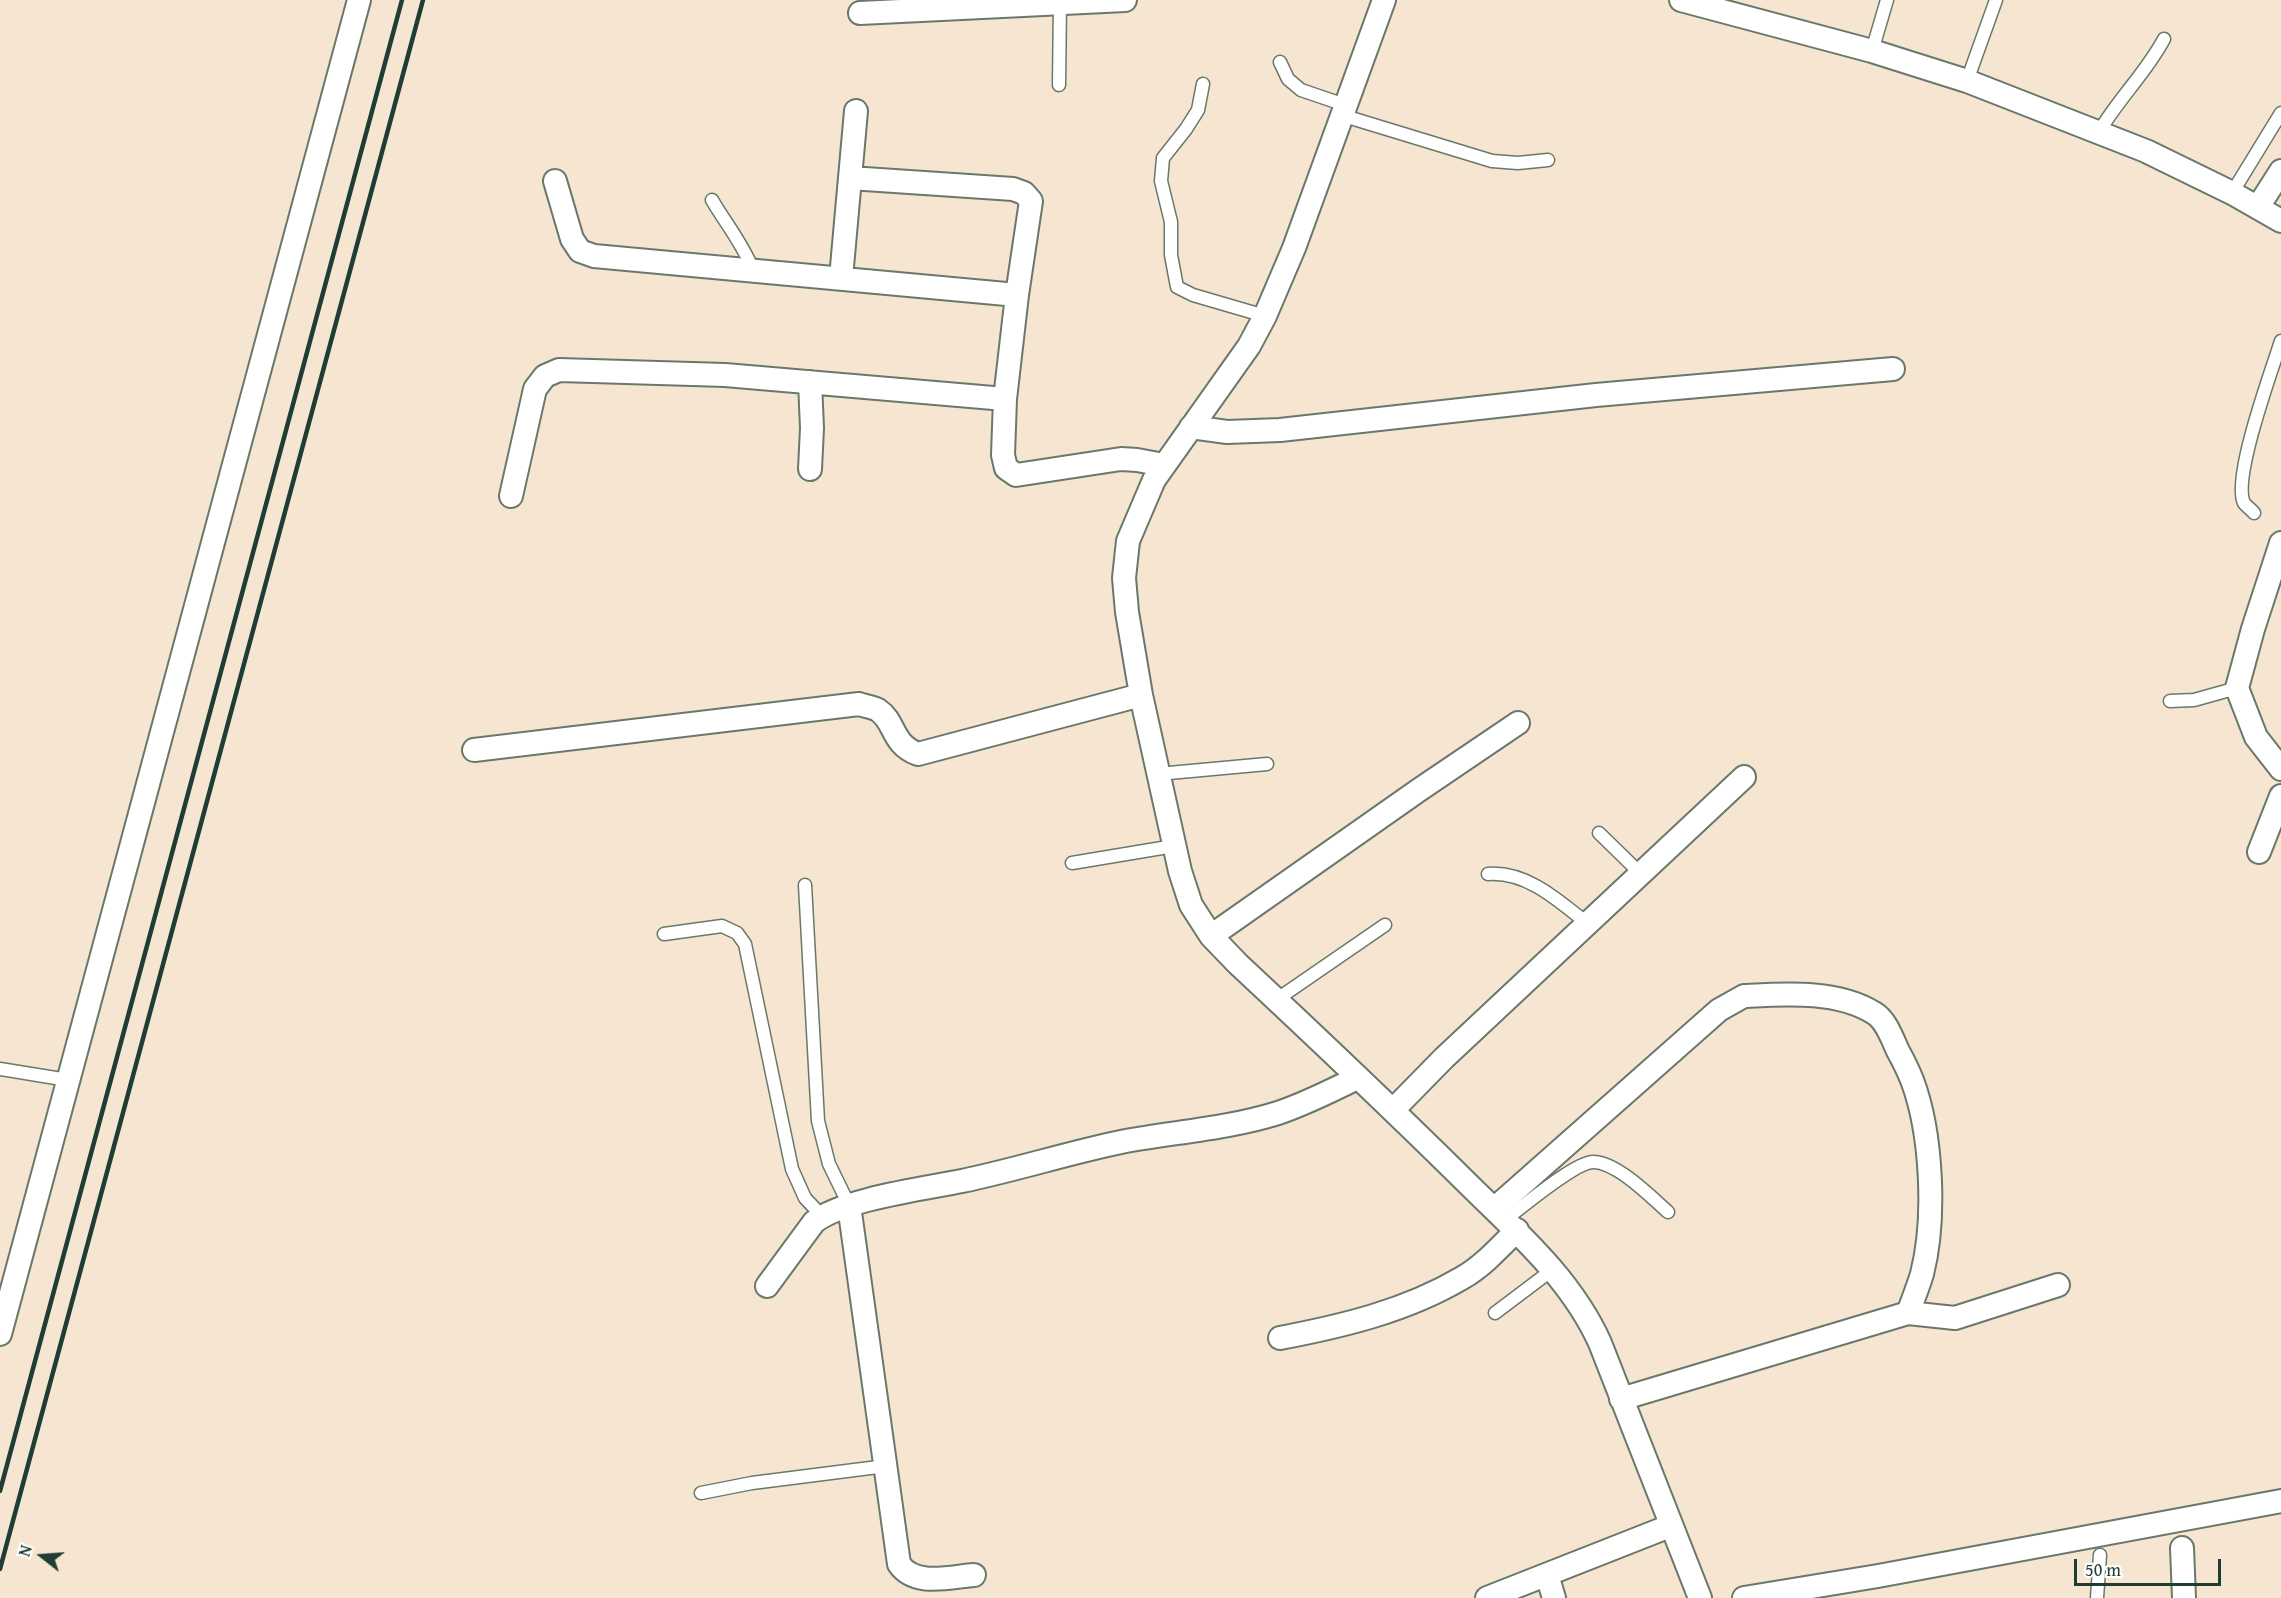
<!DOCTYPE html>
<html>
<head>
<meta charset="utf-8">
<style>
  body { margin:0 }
  #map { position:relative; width:2281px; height:1598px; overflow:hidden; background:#f6e6d1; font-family:"Gentium Book Plus",serif }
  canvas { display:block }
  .north { position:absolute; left:12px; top:1526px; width:60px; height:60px; -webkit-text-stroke:4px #fff; paint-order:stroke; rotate:287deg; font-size:16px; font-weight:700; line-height:24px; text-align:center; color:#1f3d34 }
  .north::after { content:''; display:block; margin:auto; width:21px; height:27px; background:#1f3d34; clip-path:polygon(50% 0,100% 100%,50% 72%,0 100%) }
  .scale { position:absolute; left:2074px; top:1559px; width:147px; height:27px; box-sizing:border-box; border:3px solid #1f3d34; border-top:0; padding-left:8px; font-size:18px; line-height:21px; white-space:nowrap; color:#1f3d34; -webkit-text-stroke:4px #fff; paint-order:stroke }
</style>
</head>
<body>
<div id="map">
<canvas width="2281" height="1598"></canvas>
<div class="north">N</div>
<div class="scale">50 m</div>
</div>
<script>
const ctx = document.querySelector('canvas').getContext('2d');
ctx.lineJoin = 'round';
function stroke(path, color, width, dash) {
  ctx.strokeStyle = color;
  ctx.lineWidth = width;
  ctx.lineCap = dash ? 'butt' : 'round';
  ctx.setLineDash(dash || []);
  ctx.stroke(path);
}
const service = new Path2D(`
  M1872,51L1887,0
  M1280,62L1288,79L1301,90L1345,105
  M1967,81L1996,0
  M1203,84L1198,110L1186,129L1163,158L1161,181L1171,222V255L1177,287L1193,295L1265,316
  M1059,85L1060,3
  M1341,115L1492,161L1518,163L1548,160
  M2099,132C2118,99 2146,73 2164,39
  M2232,193L2281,113
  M712,200C726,224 743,244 753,270
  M2254,513C2252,510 2246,506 2244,503C2232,478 2272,370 2281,341
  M2170,701L2194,700L2237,688
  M1158,774L1267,764
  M1599,833L1641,874
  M1072,863L1174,846
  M1488,874C1527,871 1559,901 1588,924
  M805,885L818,1121L829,1164L849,1205
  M664,934L722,926L737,933L745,944L792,1169L805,1198L822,1216
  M1276,1000L1385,925
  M0,1069L68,1080
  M1505,1220C1521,1208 1575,1162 1593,1162C1617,1162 1651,1197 1668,1212
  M1495,1313L1552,1270
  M701,1493L752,1483L886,1466
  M2097,1598L2100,1555`);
const minor = new Path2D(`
  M1384,0L1294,248L1265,316L1249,346L1154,480L1128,541L1124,578L1127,612L1141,695L1180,871L1191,905L1211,936L1238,964C1313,1034 1388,1105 1461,1177C1512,1228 1570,1276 1600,1343L1700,1598
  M1681,0L1872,51L1967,81L2146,151L2232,193L2281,221
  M860,13L1125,0
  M850,178L1013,189L1024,193L1031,201L1017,295
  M555,181L572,239L580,251L594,256L1017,295L1005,399L1003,455L1006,468L1016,475L1121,459L1137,460L1164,465
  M2258,207L2281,171
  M841,278L856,111
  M810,382L812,428L810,469
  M1191,427L1227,432L1280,430L1596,395L1893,369
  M511,496L535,389L545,376L559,370L725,375L1005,399
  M2281,543L2253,629L2237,688L2256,737L2281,769
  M474,750L859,704C864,706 873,707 878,710C896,722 891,744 918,754L1141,695
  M2259,852L2281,796
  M1211,936L1419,790L1518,723
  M1393,1110L1444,1058L1744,777
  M849,1205L899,1564C915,1587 949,1577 974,1575
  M1494,1209L1719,1010L1744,996C1785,994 1837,990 1874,1013C1886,1020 1892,1038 1898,1051C1903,1060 1908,1070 1912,1080C1932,1133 1936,1219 1922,1274C1918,1287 1913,1300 1908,1313L1621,1399
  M767,1286L814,1222C844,1199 922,1189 962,1181C1015,1170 1068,1153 1121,1142C1173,1132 1227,1129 1278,1113C1305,1104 1331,1091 1357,1078
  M1908,1313L1955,1318L2058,1285
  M0,1334L359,0
  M1280,1338C1343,1326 1406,1311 1462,1278C1483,1266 1500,1247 1517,1230
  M2182,1548L2184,1598
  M1547,1575L1554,1598
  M1487,1598L1670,1526
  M1744,1598L1878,1576L2281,1501`);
const rail = new Path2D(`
  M0,1491L402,0
  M0,1569L423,0`);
stroke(service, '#6a786b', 15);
stroke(minor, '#6a786b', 26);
stroke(service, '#fff', 12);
stroke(minor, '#fff', 22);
stroke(rail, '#1f3d34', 4.5);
</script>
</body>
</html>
